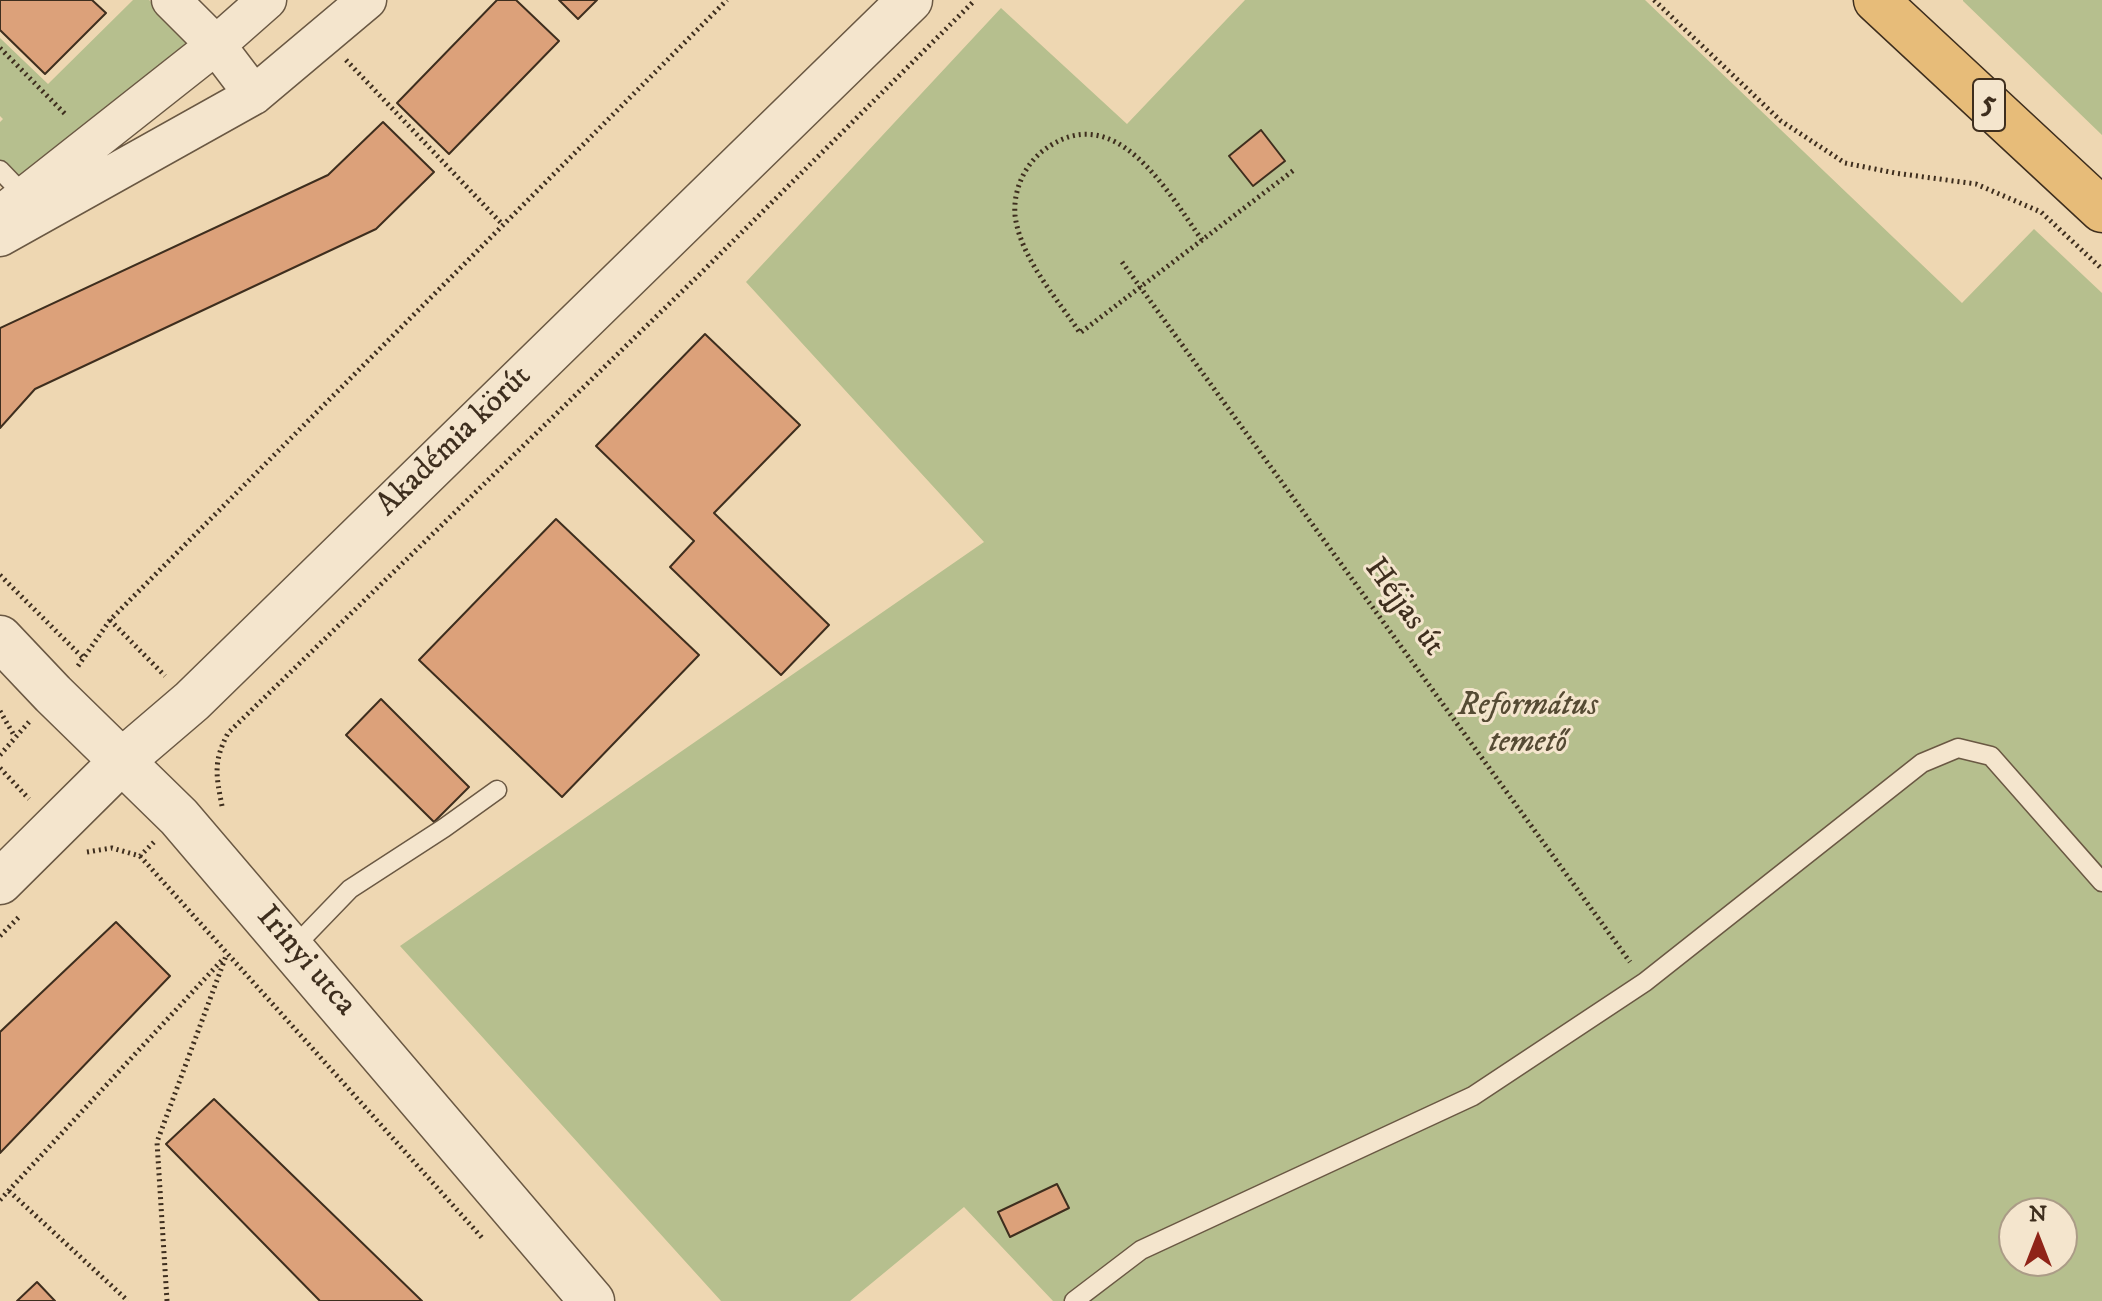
<!DOCTYPE html>
<html>
<head>
<meta charset="utf-8">
<style>
  body { margin:0 }
  #map { position:relative; width:2102px; height:1301px; overflow:hidden; background:#eed7b2; font-family:"IM FELL DW Pica",serif }
  canvas { display:block }
  .north { position:absolute; left:1998px; top:1197px; width:80px; height:80px; box-sizing:border-box; background:#f4e5cd; border:2px solid #ab9c87; border-radius:50%; rotate:0deg; font-size:22px; font-weight:700; line-height:32px; text-align:center; color:#3e2e1e }
  .north::after { content:''; display:block; margin:auto; width:28px; height:36px; background:#8f2418; clip-path:polygon(50% 0,100% 100%,50% 72%,0 100%) }
</style>
</head>
<body>
<div id="map">
<canvas width="2102" height="1301"></canvas>
<div class="north">N</div>
</div>
<script>
const ctx = document.querySelector('canvas').getContext('2d');
ctx.lineJoin = 'round';
function paint(path, color) {
  ctx.fillStyle = color;
  ctx.fill(path, 'evenodd');
}
function stroke(path, color, width, dash) {
  ctx.strokeStyle = color;
  ctx.lineWidth = width;
  ctx.lineCap = dash ? 'butt' : 'round';
  ctx.setLineDash(dash || []);
  ctx.stroke(path);
}
function label(font, color, halo, rows, align = 'center') {
  ctx.font = font + ' "IM FELL DW Pica",serif';
  ctx.lineWidth = 6;
  ctx.setLineDash([]);
  ctx.textBaseline = 'middle';
  ctx.strokeStyle = halo;
  ctx.fillStyle = color;
  for (const [text, x, y, turn = 0] of rows) {
    ctx.save();
    ctx.translate(x, y);
    ctx.rotate((+turn || 0) * Math.PI / 180);
    ctx.textAlign = isNaN(turn) ? turn : align;
    if (halo) ctx.strokeText(text, 0, 0);
    ctx.fillText(text, 0, 0);
    ctx.restore();
  }
}
const green = new Path2D(`
  M133,0H149L192,42L23,183L0,160V122L3,119L0,116V38L48,84Z
  M1245,0H1645L1962,303L2034,229L2102,293V1301H1053L964,1207L850,1301H721L400,946L984,542L746,282L1001,8L1127,124ZM2014,1213H2062V1261H2014Z
  M1963,0H2102V135L1963,1Z`);
const building = new Path2D(`
  M0,0H92L106,13L45,74L0,30Z
  M497,0H516L559,41L449,154L397,103Z
  M559,0H597L578,19Z
  M383,122L434,172L376,229L35,389L0,428V328L328,175Z
  M1261,130L1285,161L1253,186L1229,156Z
  M705,334L800,425L714,513L829,625L781,675L670,567L694,541L596,446Z
  M556,519L699,655L562,797L419,660Z
  M381,699L469,787L434,822L346,735Z
  M116,922L170,976L0,1153V1032Z
  M214,1099L422,1301H320L166,1144Z
  M1057,1184L1069,1208L1010,1237L998,1212Z
  M37,1282L55,1301H17Z`);
const path = new Path2D(`
  M1654,0L1781,121L1845,163L1895,173L1976,184L2041,212L2102,269
  M0,48L67,116
  M346,60L503,225
  M1202,240C1167,191 1115,97 1044,150C1025,164 1013,190 1015,215C1020,258 1057,298 1080,333L1294,170
  M1122,262L1630,962
  M0,575L84,659
  M110,620L165,676
  M78,666L110,620L727,0
  M0,711L15,737
  M0,755L29,722
  M0,768L29,799
  M222,806C216,775 213,762 228,733L702,272L975,0
  M87,852L112,848L140,856L154,842
  M140,856L484,1240
  M0,936L19,917
  M9,1191L128,1301
  M0,1200L223,959
  M167,1301L157,1142L226,956`);
const service = new Path2D(`
  M0,170L25,196
  M293,948L350,889L444,828L497,790
  M1074,1301L1141,1250L1473,1096L1645,982L1922,763L1958,748L1991,756L2102,882`);
const minor = new Path2D(`
  M171,0L216,45L254,95
  M2,214L216,45L267,0
  M0,237L254,95L367,0`);
const tertiary = new Path2D(`
  M0,638L53,694L179,817L592,1301
  M0,882L123,760L192,701L910,0`);
const primary = new Path2D(`
  M1876,0L2102,210`);
const shields = [
  [1989,105,32]
];
const shieldNames = [
  ["5",1989,105]
];
const streetNames = [
  ["Akadémia körút",455,442,-44],
  ["Héjjas út",1403,608,54],
  ["Irinyi utca",305,962,49]
];
const parkNames = [
  ["Református",1528,707],
  ["temető",1528,744]
];
paint(green, '#b6bf8e');
paint(building, '#dca17a');
stroke(building, '#3e2e1e', 2);
stroke(service, '#6a5843', 21);
stroke(minor, '#6a5843', 41);
stroke(tertiary, '#6a5843', 47);
stroke(primary, '#3e2e1e', 47);
stroke(path, '#3e2e1e', 5, [2, 4]);
stroke(service, '#f4e5cd', 18);
stroke(minor, '#f4e5cd', 38);
stroke(tertiary, '#f4e5cd', 44);
stroke(primary, '#e7bc79', 44);
for (const [x, y, w] of shields) {
  const box = new Path2D();
  box.roundRect(x - w / 2, y - 26, w, 52, 6);
  ctx.fillStyle = '#f4e5cd';
  ctx.fill(box);
  stroke(box, '#3e2e1e', 2);
}
label('bold 30px', '#3e2e1e', null, shieldNames);
label('32px', '#3e2e1e', '#f4e5cd', streetNames);
label('italic 32px', '#564b34', '#f4e5cd', parkNames);
</script>
</body>
</html>
